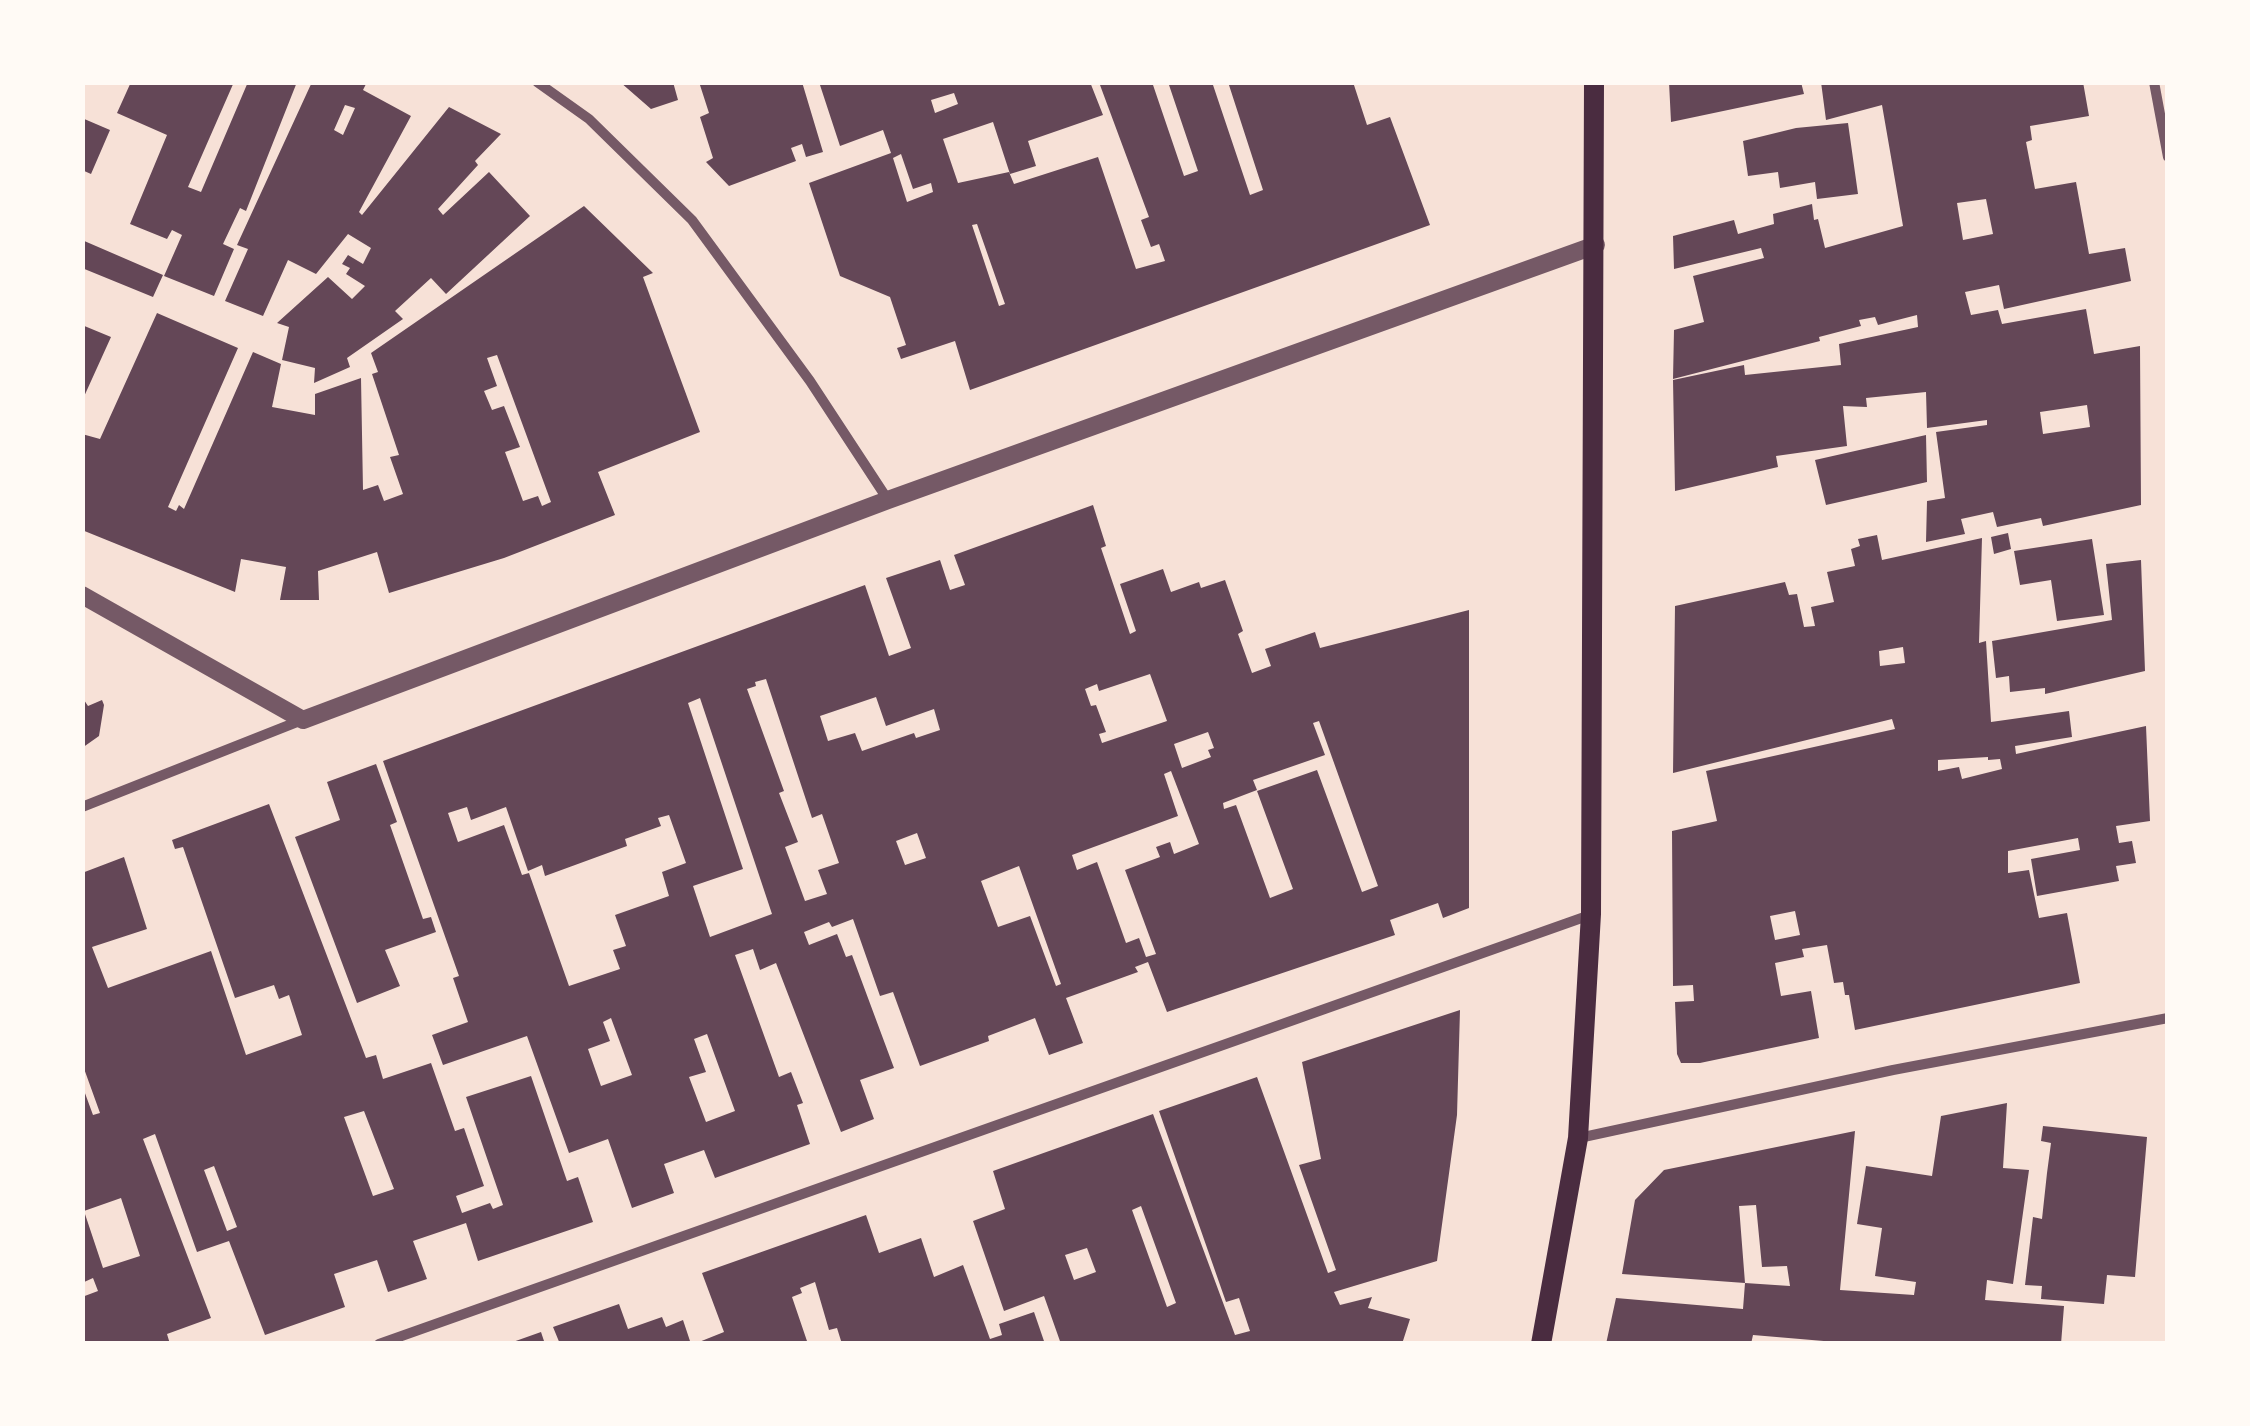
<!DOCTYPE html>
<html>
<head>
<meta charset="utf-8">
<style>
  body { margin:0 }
  #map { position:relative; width:2250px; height:1426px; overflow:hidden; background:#f7e1d7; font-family:Jost,sans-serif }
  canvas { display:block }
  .frame { position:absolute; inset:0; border:85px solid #fffaf5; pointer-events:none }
</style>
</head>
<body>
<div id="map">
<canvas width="2250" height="1426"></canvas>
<div class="frame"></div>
</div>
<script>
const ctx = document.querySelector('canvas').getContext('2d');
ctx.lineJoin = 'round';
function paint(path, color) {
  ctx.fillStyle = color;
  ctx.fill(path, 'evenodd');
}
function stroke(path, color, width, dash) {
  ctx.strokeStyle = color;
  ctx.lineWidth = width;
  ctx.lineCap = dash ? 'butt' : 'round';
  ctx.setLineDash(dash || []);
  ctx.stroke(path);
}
const building = new Path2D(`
  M131,82H234L188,187L201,192L248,82H297L246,211L240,208L223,244L234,249L214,296L164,276L182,235L172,230L167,239L130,224L167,135L117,113Z
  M312,82H367L363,90L411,116L359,212L362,215L449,107L501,134L475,161L478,165L438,209L443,215L489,172L530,216L446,294L431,278L395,311L403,319L347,358L350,367L314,383L315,368L282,360L289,327L277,323L328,277L352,299L365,286L346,274L350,268L342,264L348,255L363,264L371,248L348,234L316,274L288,260L263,316L225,301L248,249L237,245ZM345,105L355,108L343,135L334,130Z
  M620,82H673L678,100L651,109Z
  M699,82H802L823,152L806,157L802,144L791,148L796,161L729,186L706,162L713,158L700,117L709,113Z
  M819,82H1090L1103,115L1028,141L1036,166L1010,174L993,122L943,139L958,183L1009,172L1014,184L1098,157L1136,269L1165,261L1159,244L1151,247L1141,220L1149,217L1100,85L1152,82L1184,176L1198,171L1168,82H1212L1250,195L1263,190L1228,82H1353L1367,125L1390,117L1430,225L970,390L955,341L901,359L897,348L906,345L890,297L840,276L809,183L891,153L883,130L840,146ZM954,93L958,104L935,113L931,100ZM901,154L913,189L931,183L933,192L907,202L893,158ZM977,224L1005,304L999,306L972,225Z
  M1669,82H1801L1804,94L1671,122Z
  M1821,82H2083L2089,116L2030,126L2032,140L2026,142L2035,189L2076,182L2089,254L2125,248L2131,281L2004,309L1999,285L1965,292L1971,315L1998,310L2002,324L2086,309L2094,354L2140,346L2141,505L2043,526L2041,518L1997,527L1993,512L1961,519L1965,534L1926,542L1927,501L1945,498L1936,432L1987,425V420L1927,428L1926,392L1866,398L1867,407L1843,406L1847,446L1776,456L1778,467L1675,491L1673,380L1744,365L1745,375L1841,365L1839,344L1918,327L1917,315L1878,325L1875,317L1859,320L1861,326L1819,337L1820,341L1673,379L1674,330L1704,322L1693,276L1764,258L1761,248L1674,269L1673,236L1734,220L1738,234L1774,224L1773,214L1812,204L1814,220L1818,219L1825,248L1903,226L1882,105L1826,120ZM1986,199L1993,234L1963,240L1957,203ZM2087,405L2090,427L2043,434L2040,412Z
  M82,118L110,130L91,174L82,170Z
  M1848,123L1858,194L1817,199L1815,182L1780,188L1778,172L1748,176L1743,141L1796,128Z
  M584,206L653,273L643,277L700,432L598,472L615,515L504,558L389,593L377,552L318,571L319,600H280L286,567L241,559L235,592L82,530V434L100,439L157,313L238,348L168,507L176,511L179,505L184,509L253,352L281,364L272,407L315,415V394L361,378L363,490L378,485L384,501L403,494L390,457L399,455L372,374L378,372L371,353ZM497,355L551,502L542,506L538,496L523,501L505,452L520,447L504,406L492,410L484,391L497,386L487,358Z
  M82,240L163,275L153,297L82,268Z
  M82,325L111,337L82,401Z
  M1926,435L1927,482L1826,505L1815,460Z
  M1093,505L1106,546L1101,548L1130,634L1136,631L1120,584L1163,569L1171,592L1199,582L1201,588L1225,580L1243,631L1238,634L1252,673L1271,666L1265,649L1315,632L1320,648L1469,610V908L1443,918L1438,903L1390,920L1395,935L1167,1012L1148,962L1135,967L1138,972L1066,998L1083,1043L1049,1055L1035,1018L988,1036L989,1041L920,1066L893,992L880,996L853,919L832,927L829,922L804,932L809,945L837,934L846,957L852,955L894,1068L860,1080L874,1119L841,1132L776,963L760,970L753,949L735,955L779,1077L791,1072L803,1103L797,1105L810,1144L715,1178L704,1150L664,1164L674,1193L632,1208L608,1139L569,1153L527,1036L443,1065L432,1035L468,1022L453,978L459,976L383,761L865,585L889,656L911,648L886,578L940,560L950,590L965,585L954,555ZM1150,674L1167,721L1102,743L1099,734L1106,732L1096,705L1091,706L1085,689L1097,684L1099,691ZM766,679L812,818L822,814L839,863L818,870L827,894L805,901L785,847L798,842L779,793L784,791L747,689L756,686L755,682ZM876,697L886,726L934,709L940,730L916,738L914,733L862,751L855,733L828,741L820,716ZM700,698L772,914L710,937L693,886L743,869L688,703ZM1319,721L1378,886L1362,892L1317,770L1257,791L1293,889L1270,898L1236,805L1224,809L1223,803L1257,790L1253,780L1325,755L1313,723ZM1208,732L1214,748L1208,750L1211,757L1182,768L1174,744ZM1171,771L1199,844L1174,854L1170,842L1156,847L1160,857L1125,870L1156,954L1146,957L1139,938L1126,943L1097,862L1077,870L1072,855L1178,816L1164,774ZM467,807L471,820L506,807L528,871L542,865L545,876L627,846L625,839L661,826L658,818L669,815L686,863L662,872L669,896L615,915L626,946L613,950L620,969L569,986L529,873L522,875L504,825L458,842L448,813ZM917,833L926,858L905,865L896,841ZM1019,866L1061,984L1056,986L1030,916L998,927L981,881ZM611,1018L632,1075L601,1086L588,1049L610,1041L603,1022ZM707,1034L735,1111L706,1122L689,1077L706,1072L694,1039Z
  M2008,533L2011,549L1994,554L1991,537Z
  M1877,535L1882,560L1982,538L1979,643L1986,641L1991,722L2069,711L2072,737L2015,746L2016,754L2146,726L2150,821L2116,826L2119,843L2132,841L2136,863L2116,866L2119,881L2037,896L2031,859L2080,850L2078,838L2008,851V873L2029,870L2039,918L2067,913L2080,983L1855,1030L1849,995H1845L1843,982L1834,983L1827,945L1802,949L1804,957L1775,963L1781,996L1811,991L1819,1038L1700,1063H1681L1677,1054L1675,1002L1694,1001L1693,985L1673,986L1672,831L1717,821L1706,771L1895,729L1892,719L1673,773L1675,606L1785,582L1789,595L1797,594L1804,627L1815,626L1811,607L1834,602L1827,572L1855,566L1851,549L1860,546L1858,539ZM1903,647L1905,663L1880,666L1879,651ZM1988,757V760L2000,759L2002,769L1962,779L1959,767L1938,771V760ZM1795,911L1800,935L1775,940L1770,916Z
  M2092,539L2104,615L2057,621L2051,580L2020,585L2014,551Z
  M2141,560L2145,671L2045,694V688L2010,692L2009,676L1996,678L1992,641L2112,620L2106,564Z
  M82,697L88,706L102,700L104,705L99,736L82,748Z
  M376,764L397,822L390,825L423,919L431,917L436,932L385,950L400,986L357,1003L295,837L340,820L327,782Z
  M269,804L366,1058L376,1055L383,1079L431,1063L455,1131L464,1128L484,1186L456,1196L462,1213L490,1203L493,1209L503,1205L466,1097L531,1076L567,1181L578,1177L593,1222L478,1261L466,1223L413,1241L427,1279L388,1292L377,1260L334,1274L345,1307L265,1335L229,1241L197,1252L155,1134L143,1139L211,1318L167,1334L170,1344H82V1297L98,1291L93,1278L82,1283V1085L93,1115L100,1113L82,1063V873L124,857L147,929L92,947L108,988L211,951L246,1055L302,1035L289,995L279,999L274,985L235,998L183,847L175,849L172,840ZM364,1111L394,1189L373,1196L344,1117ZM214,1166L237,1227L227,1231L204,1170ZM121,1198L140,1256L103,1268L84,1211Z
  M1460,1010L1457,1115L1437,1261L1334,1292L1340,1305L1372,1297L1368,1308L1410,1319L1402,1344H1061L1044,1296L1004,1311L973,1221L1005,1209L993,1171L1153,1114L1235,1335L1250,1331L1239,1298L1226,1302L1159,1111L1257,1077L1328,1273L1336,1270L1299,1165L1321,1159L1302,1062ZM1141,1206L1176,1303L1167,1307L1132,1210ZM1087,1248L1096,1272L1074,1280L1065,1255Z
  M2007,1103L2003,1168L2029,1170L2013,1284L1987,1280L1985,1300L2064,1306L2061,1344H1859L1753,1335L1751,1344H1606L1616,1298L1743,1309L1745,1283L1622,1274L1635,1200L1664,1170L1855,1131L1840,1290L1914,1295L1916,1282L1875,1276L1882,1228L1857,1224L1866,1166L1932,1176L1941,1116ZM1756,1205L1762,1267L1787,1266L1790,1286L1745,1283L1739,1206Z
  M2043,1126L2147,1137L2135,1277L2107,1275L2104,1304L2041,1299L2042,1286L2025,1285L2033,1217L2042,1219L2047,1173L2051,1143L2041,1141Z
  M866,1215L879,1253L921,1238L934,1277L963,1265L990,1339L1002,1335L999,1324L1034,1312L1045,1344H842L837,1328L829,1330L815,1282L800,1288L802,1293L792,1297L808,1344H694L724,1332L702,1273Z
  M619,1304L628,1329L662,1317L666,1327L683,1320L691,1344H560L553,1327Z
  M541,1332L545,1344H510V1343Z`);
const minor = new Path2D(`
  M537,82L589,119L692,220L810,381L888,500
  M2154,82L2168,157
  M82,807L302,720
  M1579,1138L1893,1070L2168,1018
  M379,1344L1590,915`);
const tertiary = new Path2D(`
  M82,595L303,720L888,500L1596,245`);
const secondary = new Path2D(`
  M1541,1344L1578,1138L1591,914L1594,82`);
paint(building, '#644757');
stroke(minor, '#755966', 10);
stroke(tertiary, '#755966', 18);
stroke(secondary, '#4a2c40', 20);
</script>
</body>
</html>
